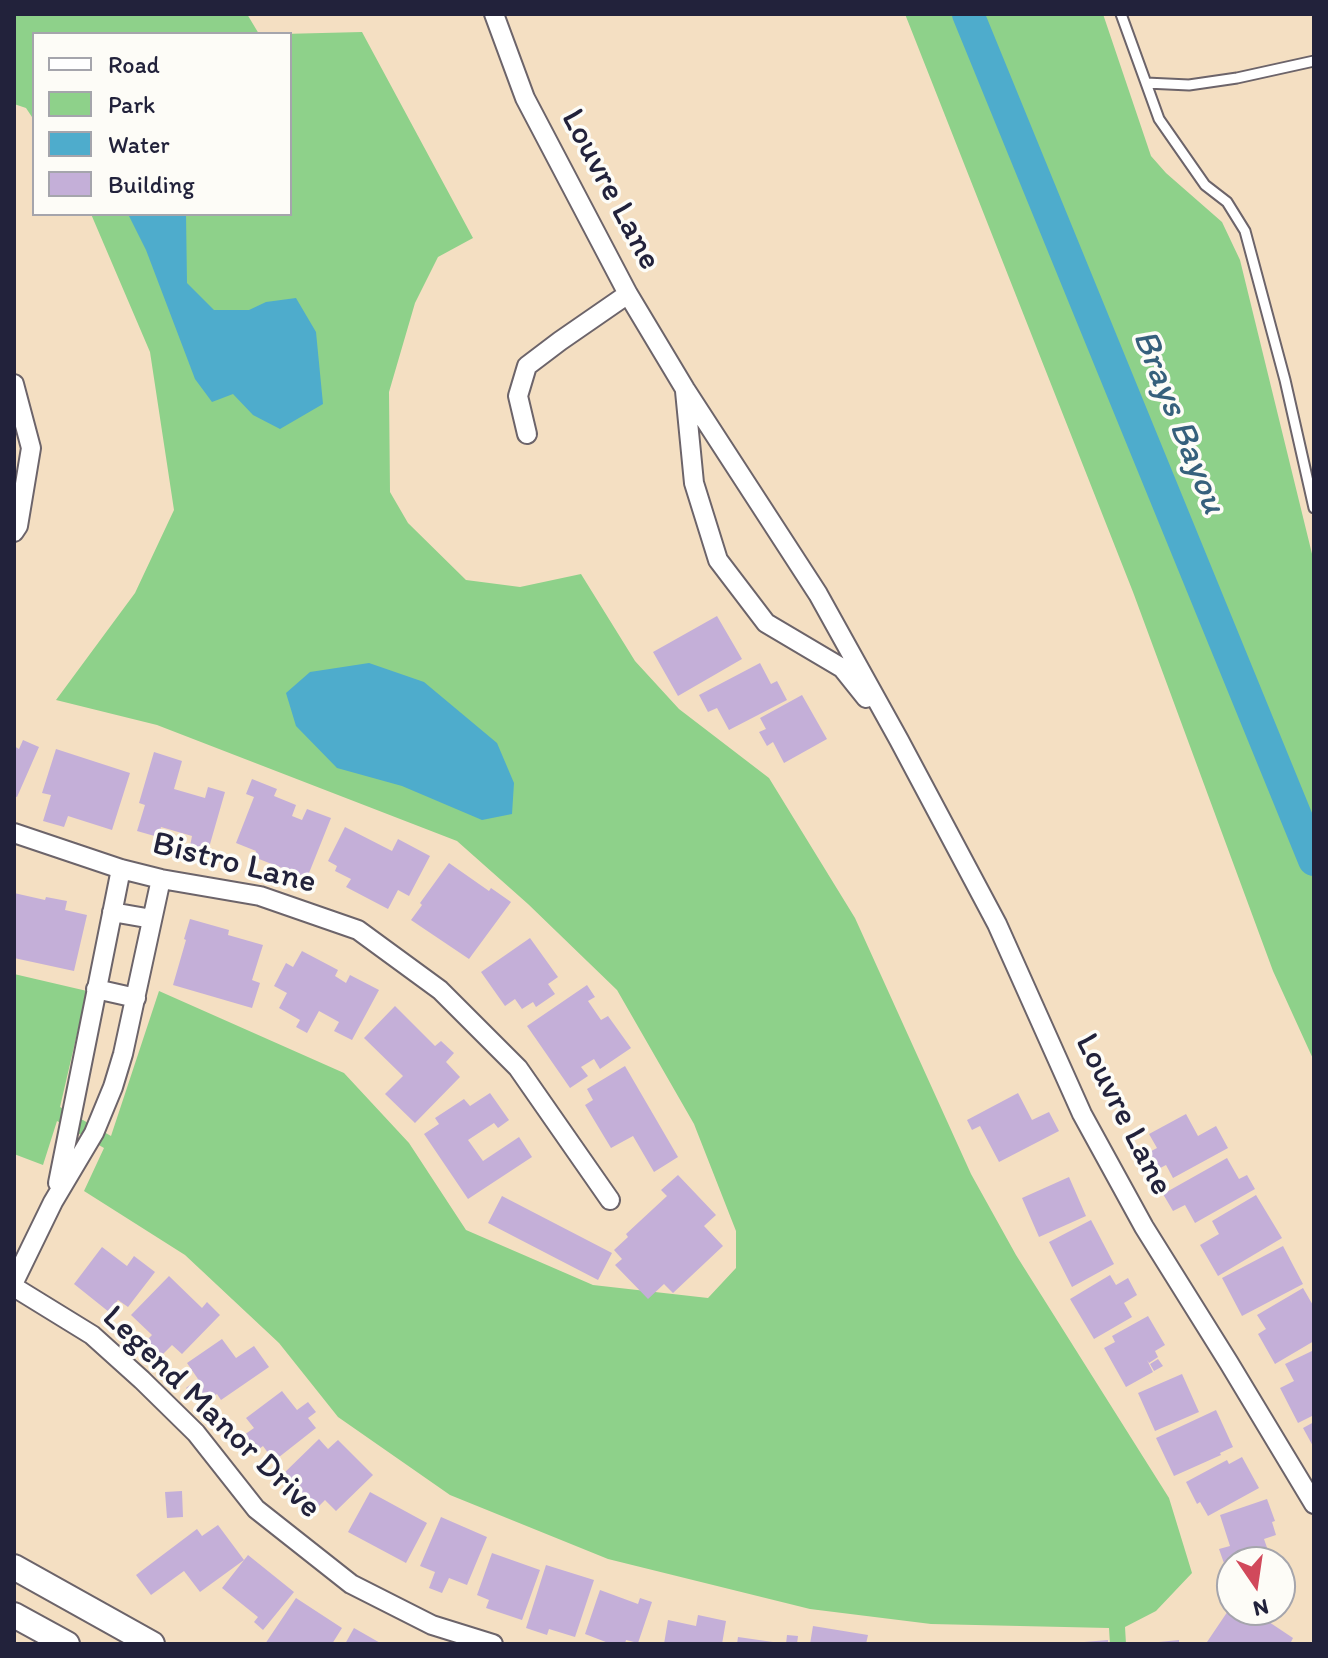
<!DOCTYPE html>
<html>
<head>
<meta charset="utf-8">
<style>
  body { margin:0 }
  #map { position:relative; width:1328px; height:1658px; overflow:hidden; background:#f4dfc2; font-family:Itim,sans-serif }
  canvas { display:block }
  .frame { position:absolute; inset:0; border:16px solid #22223b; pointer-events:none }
  .legend { position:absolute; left:32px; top:32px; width:260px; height:184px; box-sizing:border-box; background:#fdfcf7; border:2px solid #a5a5ac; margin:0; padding:10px 14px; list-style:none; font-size:24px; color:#22223b }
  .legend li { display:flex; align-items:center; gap:16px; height:40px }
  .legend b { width:40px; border:2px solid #a5a5ac }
  .north { position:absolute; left:1216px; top:1546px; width:80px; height:80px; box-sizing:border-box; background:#fdfcf7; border:2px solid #a5a5ac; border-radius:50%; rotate:167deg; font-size:22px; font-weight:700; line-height:32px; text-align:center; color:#22223b }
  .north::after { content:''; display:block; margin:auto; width:28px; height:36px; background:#d1495b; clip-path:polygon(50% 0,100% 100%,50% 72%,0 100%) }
</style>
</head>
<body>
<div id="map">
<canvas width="1328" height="1658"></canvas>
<div class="frame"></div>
<ul class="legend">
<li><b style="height:10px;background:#fff"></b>Road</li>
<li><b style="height:22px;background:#8ed18a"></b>Park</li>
<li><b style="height:22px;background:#4eaccc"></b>Water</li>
<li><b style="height:22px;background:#c4afd8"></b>Building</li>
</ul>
<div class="north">N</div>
</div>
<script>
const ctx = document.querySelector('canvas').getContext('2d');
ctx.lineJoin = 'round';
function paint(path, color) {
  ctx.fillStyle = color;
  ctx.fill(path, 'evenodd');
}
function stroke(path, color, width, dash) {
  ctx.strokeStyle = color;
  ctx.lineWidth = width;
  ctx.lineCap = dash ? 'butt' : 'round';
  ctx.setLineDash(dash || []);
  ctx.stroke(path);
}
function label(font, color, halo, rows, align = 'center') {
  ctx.font = font + ' Itim,sans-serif';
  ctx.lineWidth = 7;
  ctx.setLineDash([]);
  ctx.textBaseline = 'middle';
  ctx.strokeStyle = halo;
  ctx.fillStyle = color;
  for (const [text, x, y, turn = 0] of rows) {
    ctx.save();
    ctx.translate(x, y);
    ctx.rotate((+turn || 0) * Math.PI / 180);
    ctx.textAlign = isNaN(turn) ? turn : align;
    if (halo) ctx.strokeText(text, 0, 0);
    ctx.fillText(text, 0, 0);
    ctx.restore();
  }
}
const green = new Path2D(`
  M14,14H247L259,34H34V120L26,108L14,104Z
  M905,14H1103L1151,156L1166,173L1222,222L1240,260L1314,562V1061L1273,971L1133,592Z
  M362,32L473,238L438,257L415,303L389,392L390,492L408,523L466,580L520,587L581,574L635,661L679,709L769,778L855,918L971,1174L1016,1255L1169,1498L1192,1573L1156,1611L1125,1627L1126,1644H1110L1109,1628L931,1624L810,1609L608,1559L450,1495L338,1417L279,1343L185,1255L84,1191L104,1148L57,1121L43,1165L14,1154V974L87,991L60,1107L111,1136L159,991L344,1073L409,1143L466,1230L593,1285L708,1298L736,1268V1231L694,1124L617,990L528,904L457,841L157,725L56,700L135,593L174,510L150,352L91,214H290V34H282Z`);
const water = new Path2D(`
  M128,214H186L187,283L214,310H249L266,302L296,298L316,332L323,404L280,429L253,415L233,394L212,402L195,379L146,250Z
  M369,663L424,682L497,743L514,783L512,814L482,820L402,786L337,768L296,726L286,693L310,672Z`);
const river = new Path2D(`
  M968,14L1314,860`);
const building = new Path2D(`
  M717,616L742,659L678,696L653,652Z
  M760,663L771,684L777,681L787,700L729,730L717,708L708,712L699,695Z
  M802,695L827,739L784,763L773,742L767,746L759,732L766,729L760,718Z
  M23,740L39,747L17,797L14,796V746L19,749Z
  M56,749L130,773L112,830L68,816L64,827L43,821L51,795L42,793Z
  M154,752L182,761L174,789L205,798L208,787L225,792L208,851L190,846L192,836L161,827L158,837L137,831L145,805L139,803Z
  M252,779L277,789L274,796L296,805L292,816L302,820L307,809L331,818L307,878L254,857L256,851L236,843L254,797L246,794Z
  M345,827L392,851L398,839L430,856L409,896L398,890L388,909L346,887L351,879L335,871L337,866L328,861Z
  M449,863L489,891L491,888L511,902L469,959L411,920L422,905L420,903Z
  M14,893L45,900L46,897L67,901L65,910L87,915L74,971L14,958V923L16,914H14Z
  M190,919L229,930L228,935L263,945L252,980L260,983L252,1008L173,985L186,940L184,939Z
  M530,938L558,977L548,984L555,994L536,1007L533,1002L522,1009L515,999L505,1006L481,972Z
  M302,951L338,970L335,976L346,983L350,975L379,990L352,1040L334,1031L339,1022L319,1011L307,1033L296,1027L300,1020L279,1008L287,993L274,986L286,963L293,967Z
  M587,985L595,997L588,1001L601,1020L608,1016L631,1048L600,1069L594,1059L581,1067L588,1076L570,1088L527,1026Z
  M395,1006L435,1046L441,1041L454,1053L446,1062L460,1077L415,1123L385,1094L403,1076L364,1038Z
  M625,1066L678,1157L654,1172L633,1136L611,1148L585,1105L593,1100L587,1089Z
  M490,1093L509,1120L498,1128L494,1123L468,1140L483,1161L519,1137L532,1157L468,1199L424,1134L439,1124L435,1118L464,1099L470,1106Z
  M1018,1093L1032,1120L1049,1112L1059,1131L999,1162L980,1126L972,1130L967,1120Z
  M1186,1114L1198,1136L1216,1126L1228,1148L1173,1178L1166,1165L1145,1176L1136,1159L1157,1148L1149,1134Z
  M1227,1158L1239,1179L1247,1175L1255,1189L1195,1223L1185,1205L1173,1211L1163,1194Z
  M678,1175L716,1215L704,1226L723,1246L673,1293L664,1284L648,1299L615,1265L622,1259L614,1250L628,1237L626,1234L667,1196L661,1190Z
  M1069,1177L1086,1216L1039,1237L1022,1198Z
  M1256,1195L1282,1238L1218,1276L1200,1245L1219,1234L1212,1221Z
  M502,1196L612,1253L598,1280L488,1223Z
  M1091,1220L1114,1264L1072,1287L1049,1242Z
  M1283,1246L1303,1284L1242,1316L1222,1278Z
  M102,1247L127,1266L134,1256L155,1272L128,1307L118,1300L109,1312L74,1284Z
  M1110,1275L1116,1285L1128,1278L1137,1295L1124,1303L1132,1317L1094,1339L1070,1299Z
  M169,1276L202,1308L207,1302L220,1315L182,1354L172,1345L159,1358L144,1343L152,1335L131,1315Z
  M1303,1288L1314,1307V1341L1275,1364L1258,1334L1266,1329L1257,1315Z
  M1148,1316L1165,1345L1155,1351L1158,1357L1149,1363L1147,1360L1153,1372L1126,1387L1104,1348L1115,1342L1112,1336Z
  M222,1339L236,1358L254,1346L269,1367L221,1400L217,1394L199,1406L186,1388L198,1379L187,1363Z
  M1314,1350V1415L1298,1423L1280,1388L1294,1381L1285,1364Z
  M1158,1359L1163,1366L1154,1371L1150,1364Z
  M1182,1374L1199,1412L1155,1431L1138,1393Z
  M282,1391L297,1410L308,1402L316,1412L308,1418L316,1428L274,1461L263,1446L256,1451L244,1435L254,1428L246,1418Z
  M1216,1410L1233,1447L1220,1453L1221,1455L1174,1476L1156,1438Z
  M1314,1422V1448L1303,1428Z
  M319,1439L328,1449L338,1440L373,1475L336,1511L325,1500L312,1513L297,1497L299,1495L281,1476Z
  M1242,1457L1259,1488L1208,1516L1200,1502L1197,1504L1186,1482L1227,1460L1229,1464Z
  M182,1491L183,1517L167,1518L165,1492Z
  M370,1492L427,1523L406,1563L348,1532Z
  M1267,1499L1275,1521L1272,1522L1276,1535L1264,1539L1272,1562H1232V1586L1219,1549L1230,1546L1220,1515Z
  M441,1517L487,1537L467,1585L449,1578L442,1593L429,1588L435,1572L420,1566Z
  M218,1525L244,1560L200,1592L184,1571L151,1595L136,1575L197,1529L202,1536Z
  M492,1553L540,1570L522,1620L486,1608L489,1600L477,1595Z
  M248,1555L294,1592L263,1630L254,1622L258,1617L222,1588Z
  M546,1565L594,1580L575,1637L549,1629L547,1635L526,1628Z
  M600,1590L638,1604L640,1598L652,1602L638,1643L626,1640L625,1644H611L585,1634Z
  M296,1598L342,1628L332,1644H265Z
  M1232,1605V1610H1251L1293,1638L1290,1644H1210L1207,1642Z
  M698,1615L726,1621L722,1644H664L668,1620L696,1626Z
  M813,1626L868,1635L866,1644H810Z
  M354,1628L382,1644H345Z
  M787,1635L798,1636L797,1644H786Z
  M738,1637L773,1642V1644H737Z
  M1108,1640V1644H1084V1642Z
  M1179,1640V1644H1159V1642Z`);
const lane = new Path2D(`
  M1121,14L1146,83L1189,85L1237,78L1314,61
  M1146,83L1159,119L1205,185L1227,202L1245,231L1285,380L1314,508`);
const street = new Path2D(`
  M494,14L525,98L628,294L685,389L818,594L899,740L997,924L1082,1114L1144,1227L1229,1363L1314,1504
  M14,384L31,448L18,526L14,532
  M685,391L694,483L718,560L766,623L842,668L866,698
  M527,434L518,396L527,366L560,341L628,294
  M14,833L121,869L161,879L260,896L358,930L440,990L518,1068L610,1200
  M112,912L152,919
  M96,989L136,998
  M58,1183L121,869
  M14,1282L53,1202L94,1133L113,1087L123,1054L161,879
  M14,1287L92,1335L142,1380L196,1433L256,1509L351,1584L432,1625L493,1644`);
const secondary = new Path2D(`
  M14,1567L152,1644
  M14,1615L67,1644`);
const streetNames = [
  ["Louvre Lane",610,190,62],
  ["Bistro Lane",234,864,14],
  ["Louvre Lane",1123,1115,63],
  ["Legend Manor Drive",211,1413,44]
];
const waterNames = [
  ["Brays Bayou",1178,422,68]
];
paint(green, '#8ed18a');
paint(water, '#4eaccc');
stroke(river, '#4eaccc', 32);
paint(building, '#c4afd8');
stroke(lane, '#6c646a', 13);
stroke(street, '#6c646a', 22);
stroke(secondary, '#6c646a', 28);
stroke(lane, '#fff', 9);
stroke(street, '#fff', 18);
stroke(secondary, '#fff', 24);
label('34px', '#22223b', '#fdfcf7', streetNames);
label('italic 36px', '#36607c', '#fdfcf7', waterNames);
</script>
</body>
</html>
